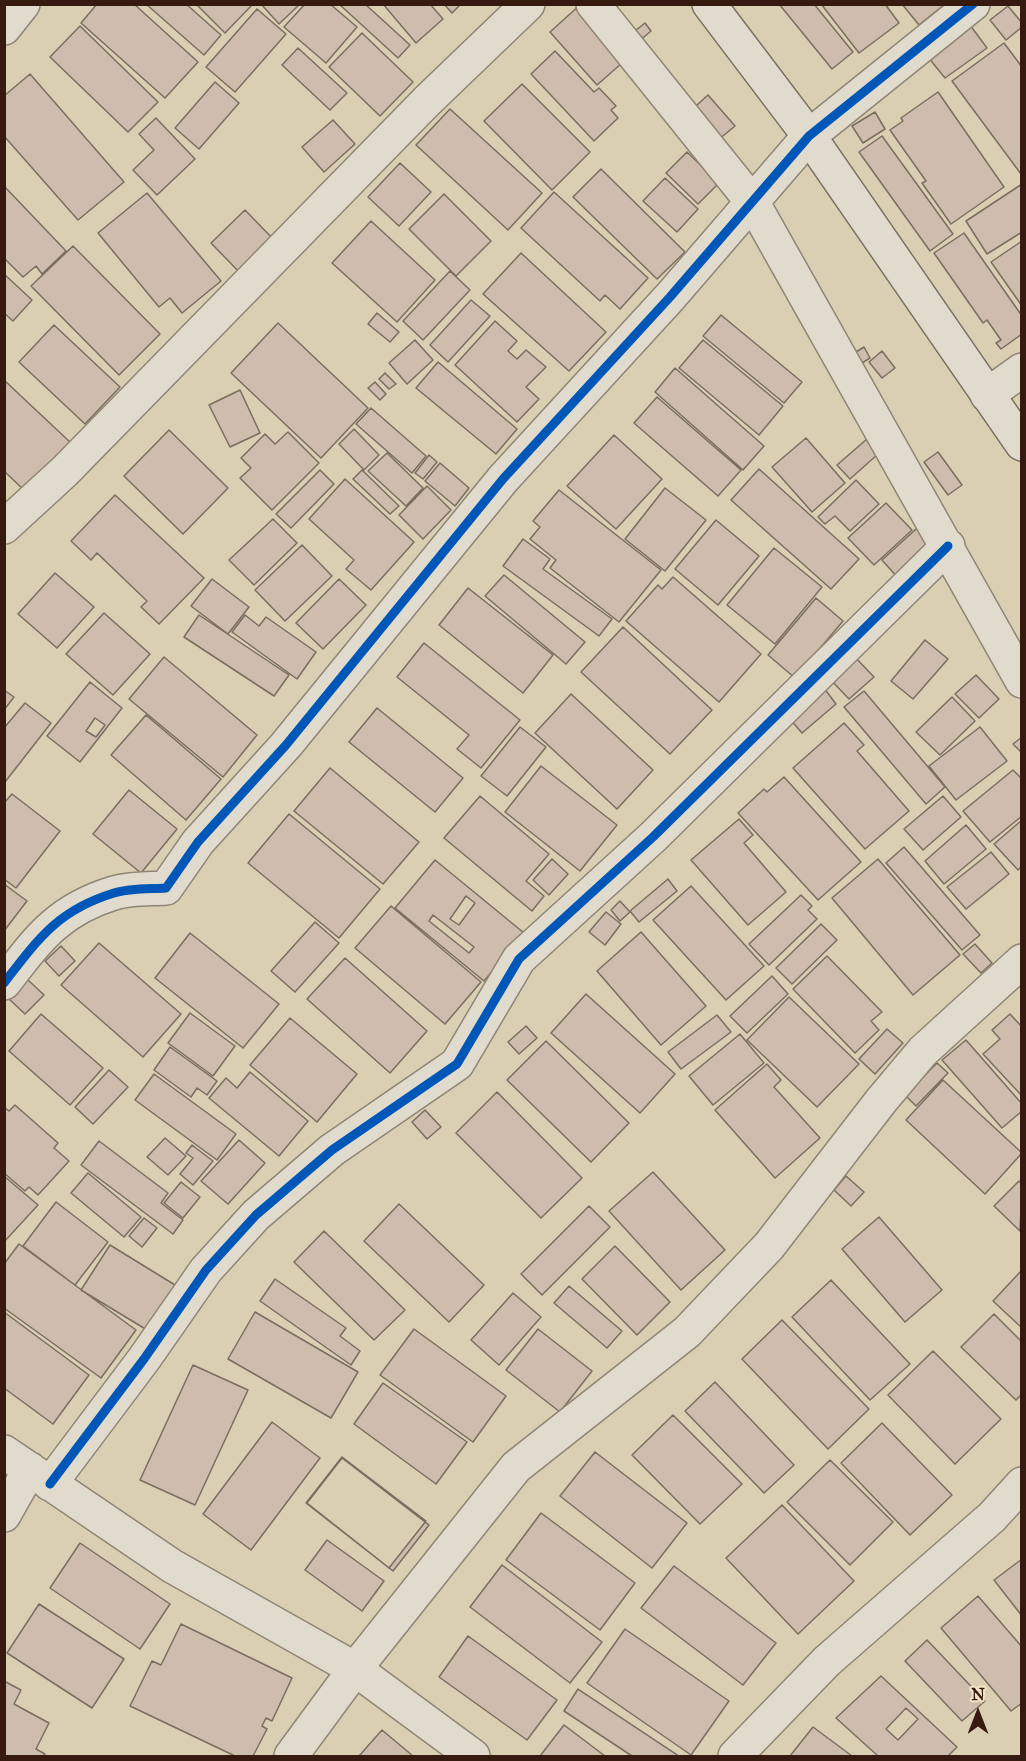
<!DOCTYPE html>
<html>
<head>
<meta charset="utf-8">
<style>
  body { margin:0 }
  #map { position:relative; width:1026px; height:1761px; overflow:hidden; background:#daceb3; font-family:"IM FELL Great Primer",serif }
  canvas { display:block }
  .frame { position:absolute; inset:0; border:6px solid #36190f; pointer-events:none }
  .north { position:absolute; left:948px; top:1683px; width:60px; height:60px; -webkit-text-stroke:4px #f1e3c4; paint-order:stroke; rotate:0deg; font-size:16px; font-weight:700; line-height:24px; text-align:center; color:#36190f }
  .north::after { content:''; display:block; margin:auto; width:21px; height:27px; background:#36190f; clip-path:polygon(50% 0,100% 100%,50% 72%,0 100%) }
</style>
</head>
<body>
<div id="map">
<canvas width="1026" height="1761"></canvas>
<div class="frame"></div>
<div class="north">N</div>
</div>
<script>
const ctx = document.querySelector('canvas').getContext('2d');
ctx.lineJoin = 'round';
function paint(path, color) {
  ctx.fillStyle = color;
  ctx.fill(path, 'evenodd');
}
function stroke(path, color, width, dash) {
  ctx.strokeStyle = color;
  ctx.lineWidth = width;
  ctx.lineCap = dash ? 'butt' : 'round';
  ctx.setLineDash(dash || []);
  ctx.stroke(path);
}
const building = new Path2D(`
  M97,4H134L198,62L165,98L81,23Z
  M146,4H186L221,35L204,55Z
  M196,4H253L225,33Z
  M261,4H300L279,24Z
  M305,4H330L357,27L326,63L284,27Z
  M339,4H365L410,45L398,58Z
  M383,4H430L443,19L416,43Z
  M444,4H461L452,13Z
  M581,4L630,56L597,85L550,32Z
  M779,4H814L853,52L832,69Z
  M821,4H885L899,23L859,53Z
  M902,4H945L919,25Z
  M1008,6L1022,23V27L1006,40L990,20Z
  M257,9L286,34L235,92L206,67Z
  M645,23L651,31L638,42L631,34Z
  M970,25L987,48L945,78L928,57Z
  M80,26L158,102L128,132L50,57Z
  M362,33L413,82L380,116L329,67Z
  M1004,43L1022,67L1021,174L952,81Z
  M298,48L347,93L330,110L282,65Z
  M555,51L594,92L599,88L616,106L611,110L618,118L594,141L531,74Z
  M30,74L124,182L78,220L4,136V96Z
  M215,82L239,103L199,149L175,128Z
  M522,84L590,152L552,190L484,121Z
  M938,92L1004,187L951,224L922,183L926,181L890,130L903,121L901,118Z
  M708,95L735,126L712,145L686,115Z
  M450,109L542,193L508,230L416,145Z
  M875,112L885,129L863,143L852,126Z
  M156,118L195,159L157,195L133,170L154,150L139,134Z
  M333,120L355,144L324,172L302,147Z
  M882,136L953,234L930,251L859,152Z
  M687,152L719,183L698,204L666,173Z
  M400,163L431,192L399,226L368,197Z
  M601,169L685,252L657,279L573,197Z
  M665,178L698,209L677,232L643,201Z
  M1022,184V232L987,254L966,221Z
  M4,186L66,251L42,274L36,266L23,277L4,258Z
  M554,192L648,278L620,309L605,295L600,301L521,228Z
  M147,193L221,281L182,313L170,298L159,307L98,233Z
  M444,194L491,241L456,276L409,229Z
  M245,210L276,242L242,275L211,243Z
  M371,221L435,280L397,322L332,263Z
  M964,233L1022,316V334L1001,349L996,343L1001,340L987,320L983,323L934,253Z
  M1022,241V306L991,262Z
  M73,246L160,334L119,375L31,286Z
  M521,253L606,332L569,371L483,294Z
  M450,271L470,290L423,340L403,321Z
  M4,274L32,300L13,321L4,313Z
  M471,300L490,316L448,362L430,345Z
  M377,313L399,332L390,342L368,324Z
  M721,315L802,382L784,403L703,336Z
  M495,321L517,341L508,351L517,359L526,350L546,367L526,387L539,399L517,422L455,365Z
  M278,323L368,408L321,458L231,373Z
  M54,325L120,387L85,424L19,362Z
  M415,340L433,360L407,384L389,363Z
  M703,340L783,406L759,435L679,368Z
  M864,347L870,358L854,368L848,357Z
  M882,351L895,368L882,378L869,362Z
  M438,362L517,429L496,454L416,388Z
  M675,368L764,446L743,470L655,392Z
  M385,373L396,384L389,389L379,379Z
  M4,380L71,443L25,491L4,471Z
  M375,382L386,394L380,400L368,388Z
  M240,390L260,433L230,447L209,405Z
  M657,397L741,470L718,496L634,423Z
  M371,408L426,456L412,473L356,424Z
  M354,429L379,455L364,470L339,444Z
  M169,430L228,488L183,534L124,476Z
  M288,432L319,463L272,510L240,478L251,468L241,458L265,434L275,444Z
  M875,432L887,446L850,479L837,465Z
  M614,435L662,479L616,529L567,486Z
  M806,438L845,483L812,512L772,467Z
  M938,452L962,485L948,495L924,462Z
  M387,453L423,488L406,506L368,471Z
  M429,455L437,462L423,479L415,473Z
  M440,463L469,488L455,506L425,481Z
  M759,469L859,559L831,589L731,500Z
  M320,470L334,484L291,528L276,514Z
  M362,470L399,506L390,514L353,479Z
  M345,479L414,542L371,590L346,569L354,560L309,519Z
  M856,480L879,504L850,531L835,516L825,524L818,517Z
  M427,486L451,510L423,539L399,515Z
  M665,488L706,520L665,571L625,539Z
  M559,490L661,570L619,622L550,568L556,560L530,539L540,527L533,521Z
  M115,495L204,578L159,624L141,607L147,601L97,553L91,560L71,541Z
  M886,503L912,530L874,565L848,538Z
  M273,519L297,543L254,585L229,560Z
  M716,520L759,556L718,605L675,569Z
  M926,520L942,537L898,578L882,560Z
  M523,539L550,559L543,569L612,619L599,636L503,566Z
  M302,545L332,576L285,621L255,590Z
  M774,548L822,587L775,644L727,605Z
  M55,573L94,607L57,648L18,614Z
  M504,575L585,642L566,664L485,596Z
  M673,577L761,654L719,702L626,621L658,585L662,589Z
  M212,579L249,607L228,634L191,606Z
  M339,579L366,605L323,649L296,623Z
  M468,588L553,655L523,693L439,625Z
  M816,598L843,621L795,678L768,655Z
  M104,613L150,654L113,695L66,654Z
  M199,615L289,675L274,696L184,637Z
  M245,615L259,626L266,617L316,652L297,679L232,632Z
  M623,627L712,710L670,754L581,672Z
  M925,640L948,659L913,699L891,681Z
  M424,643L520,720L481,768L457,749L469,735L397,677Z
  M853,655L874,677L849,699L829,678Z
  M164,657L257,735L223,777L129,699Z
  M976,675L999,699L979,718L955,694Z
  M90,682L122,708L80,762L47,736ZM95,718L105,725L96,737L86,731Z
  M824,688L836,704L802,733L789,718Z
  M4,690L14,697L4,710Z
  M864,691L945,787L926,804L844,707Z
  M571,694L653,770L617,809L535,733Z
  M952,697L975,721L940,755L916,732Z
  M25,703L51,723L5,782L4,728Z
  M377,708L463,778L435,812L349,742Z
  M146,715L221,779L186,820L111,755Z
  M844,723L864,745L857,751L909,811L865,849L793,768Z
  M520,727L546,747L507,796L481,776Z
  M980,727L1007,761L956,800L929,766Z
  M1022,737V753L1013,744Z
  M541,766L617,825L580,871L505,812Z
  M330,768L419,842L383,884L294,811Z
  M1013,770L1022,779V816L990,842L963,811Z
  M784,777L861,862L818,900L738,813L764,789L767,792Z
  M129,790L177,829L141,873L93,834Z
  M12,794L60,831L16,888L4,879V803Z
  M480,796L549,854L526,881L544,896L532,911L444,838Z
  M943,796L961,817L923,850L904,829Z
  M289,814L380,889L339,938L248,863Z
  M739,819L753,835L744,843L786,892L748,925L691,860Z
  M1022,820V866L1018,870L994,844Z
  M966,825L986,849L944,884L925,861Z
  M904,847L980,935L962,950L886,863Z
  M991,852L1009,874L966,909L947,887Z
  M552,859L568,874L549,895L533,880Z
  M878,859L960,955L913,995L832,898Z
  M435,860L524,933L484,981L395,908ZM466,896L475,903L459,925L450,919ZM433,915L474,947L469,953L429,921Z
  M668,879L677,891L639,922L630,911Z
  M4,884L27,901L4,931Z
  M691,886L764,966L726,1000L653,920Z
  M801,895L812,906L808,910L817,919L769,965L749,944Z
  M620,901L630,912L620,921L611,910Z
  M391,906L481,982L445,1024L355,948Z
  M606,912L621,924L605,945L589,932Z
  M315,922L339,943L295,992L271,971Z
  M821,924L837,940L792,984L776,968Z
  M641,932L706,1006L661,1045L597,971Z
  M190,933L279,1004L243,1048L155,978Z
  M99,943L181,1014L143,1057L61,985Z
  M975,944L992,963L981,973L963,954Z
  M61,946L75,961L59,976L45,961Z
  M827,956L882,1012L871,1021L879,1030L855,1053L793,989Z
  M345,958L427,1031L390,1073L307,999Z
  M772,976L788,994L747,1033L730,1016Z
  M27,979L44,995L25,1014L8,998Z
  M586,994L675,1074L640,1113L551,1033Z
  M789,997L859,1064L817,1107L747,1040Z
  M190,1013L235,1046L213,1076L168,1043Z
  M41,1014L103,1068L70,1105L9,1051Z
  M1010,1014L1022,1027V1096L983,1054L1000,1039L992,1030Z
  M717,1015L731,1032L681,1069L668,1052Z
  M290,1018L357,1074L317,1122L250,1065Z
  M526,1026L537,1038L519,1054L508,1042Z
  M887,1029L903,1043L875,1074L859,1059Z
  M740,1034L764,1063L713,1105L689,1076Z
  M966,1040L1022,1104V1111L1002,1128L942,1060Z
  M546,1041L629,1123L591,1162L507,1080Z
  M170,1047L217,1081L207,1095L197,1088L191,1097L154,1070Z
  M937,1063L948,1073L916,1106L905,1095Z
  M767,1064L781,1080L774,1087L820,1138L775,1178L715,1110Z
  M109,1070L128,1087L93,1124L75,1107Z
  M250,1072L308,1121L279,1156L209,1098L226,1078L237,1088Z
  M154,1074L236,1134L217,1160L135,1100Z
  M943,1080L1022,1153L985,1194L906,1120Z
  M497,1092L582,1178L541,1218L456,1133Z
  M15,1105L58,1143L54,1148L69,1161L38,1195L29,1187L25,1191L4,1173V1107L9,1111Z
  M425,1110L441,1127L427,1139L412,1122Z
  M165,1138L186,1156L168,1175L147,1157Z
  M239,1140L265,1163L228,1204L201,1181Z
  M99,1141L168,1193L161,1203L183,1220L173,1234L81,1165Z
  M192,1145L213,1161L193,1185L180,1174L193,1158L186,1153Z
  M653,1172L725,1250L681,1290L609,1211Z
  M88,1173L141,1217L124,1237L71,1193Z
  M4,1176L38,1205L4,1242Z
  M846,1176L864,1192L851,1206L834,1190Z
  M1019,1181L1022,1184L1020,1231L994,1206Z
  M181,1182L200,1197L183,1218L164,1203Z
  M56,1202L108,1242L75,1285L23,1246Z
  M399,1204L484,1285L449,1322L364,1241Z
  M589,1206L610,1227L542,1295L521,1274Z
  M879,1217L942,1290L905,1322L842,1249Z
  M144,1218L157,1228L142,1247L129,1236Z
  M324,1231L405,1310L374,1340L294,1262Z
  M19,1244L136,1330L101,1378L4,1308V1264Z
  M110,1245L175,1285L147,1330L81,1290Z
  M615,1246L670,1302L637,1335L582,1279Z
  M1022,1270V1328L993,1301Z
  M275,1279L346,1328L340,1336L360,1351L351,1365L260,1301Z
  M831,1280L910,1364L870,1400L792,1317Z
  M569,1286L622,1331L607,1348L554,1303Z
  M513,1293L541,1317L499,1365L471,1340Z
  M4,1312L89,1375L53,1424L4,1388Z
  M255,1312L358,1372L331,1418L228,1359Z
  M994,1314L1022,1342V1394L1016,1400L961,1347Z
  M782,1320L869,1409L828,1449L742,1359Z
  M414,1329L506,1396L473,1442L380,1375Z
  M538,1329L592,1371L560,1412L506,1370Z
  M933,1351L1001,1419L955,1464L888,1395Z
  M193,1365L248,1390L195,1505L140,1480Z
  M715,1382L794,1465L764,1493L685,1411Z
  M383,1383L467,1442L436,1484L354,1424Z
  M673,1415L742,1484L700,1524L632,1455Z
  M272,1422L320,1458L251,1550L203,1514Z
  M882,1423L952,1495L910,1535L841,1463Z
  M595,1452L687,1523L652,1568L560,1496Z
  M342,1457L426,1521L389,1568L306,1503Z
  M342,1458L429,1525L393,1571L307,1503Z
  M830,1460L893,1522L850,1565L787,1502Z
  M782,1505L854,1581L798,1634L726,1558Z
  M541,1513L635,1583L600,1630L506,1560Z
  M327,1540L384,1581L362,1611L305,1570Z
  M80,1543L170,1604L140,1649L50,1588Z
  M1022,1559V1616L994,1580Z
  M502,1565L602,1642L570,1683L470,1607Z
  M674,1566L776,1643L743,1685L641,1608Z
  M978,1596L1022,1647V1703L1011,1711L941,1628Z
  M39,1604L124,1659L92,1708L7,1653Z
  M181,1624L292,1678L272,1721L266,1718L262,1726L267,1729L253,1756H235L130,1706L152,1661L161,1665Z
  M625,1629L729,1701L691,1755L587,1683Z
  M468,1636L557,1700L527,1740L439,1677Z
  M927,1640L985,1701L962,1721L905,1661Z
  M881,1676L957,1747L948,1756H878L836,1718ZM906,1708L918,1719L898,1740L886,1729Z
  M4,1681L21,1690L14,1704L49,1723L36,1749L45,1754L43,1756H4Z
  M578,1689L679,1756H632L564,1711Z
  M564,1725L605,1756H540Z
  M813,1727L852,1756H790Z
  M382,1730L413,1756H359Z`);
const minor = new Path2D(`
  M593,4L753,203L1022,681
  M4,28L23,4
  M987,395L1022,370
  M4,527L65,471L427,101L528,4
  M4,983C38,939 58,910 114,893C130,888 149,889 166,888L198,842L286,745L503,479L670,297L809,136L973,4
  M4,1452L172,1566L355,1669L473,1756
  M50,1484L144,1359L206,1270L256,1215L332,1150L457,1064L519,959L653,837L948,546
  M4,1515L30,1469
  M291,1756L355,1669L516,1467L687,1332L769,1246L881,1101L923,1051L1022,961
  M735,1756L827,1661L992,1517L1022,1484`);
const secondary = new Path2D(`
  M709,4L809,136L1022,444`);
const cycleway = new Path2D(`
  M4,983C38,939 58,910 114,893C130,888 149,889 166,888L198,842L286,745L503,479L670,297L809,136L973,4
  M50,1484L144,1359L206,1270L256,1215L332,1150L457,1064L519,959L653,837L948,546`);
paint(building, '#cebcac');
stroke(building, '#796e60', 1.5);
stroke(minor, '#908575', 36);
stroke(secondary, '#796e60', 36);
stroke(minor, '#e1dbce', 33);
stroke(secondary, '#e1dbce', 33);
stroke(cycleway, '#0057b8', 9);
</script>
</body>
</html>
